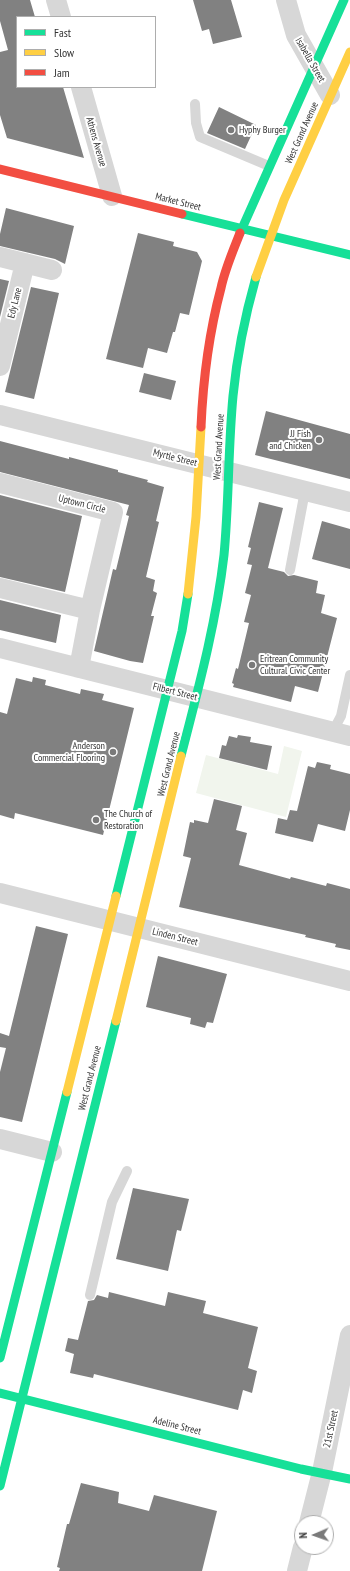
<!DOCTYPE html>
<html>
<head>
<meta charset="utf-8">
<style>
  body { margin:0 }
  #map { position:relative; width:350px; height:1571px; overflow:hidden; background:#fff; font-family:"PT Sans Narrow",sans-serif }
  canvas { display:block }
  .legend { position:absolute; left:16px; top:16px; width:140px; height:72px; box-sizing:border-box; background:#fff; border:1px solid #adadad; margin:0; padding:5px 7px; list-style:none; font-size:12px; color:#333 }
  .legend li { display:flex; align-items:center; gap:8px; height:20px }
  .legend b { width:20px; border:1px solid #adadad }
  .north { position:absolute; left:294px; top:1515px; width:40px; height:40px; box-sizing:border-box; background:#fff; border:1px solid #adadad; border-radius:50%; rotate:268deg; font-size:11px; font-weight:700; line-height:16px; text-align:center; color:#333 }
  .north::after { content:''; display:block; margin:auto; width:14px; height:18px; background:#7a7a7a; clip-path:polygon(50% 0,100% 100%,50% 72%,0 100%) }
</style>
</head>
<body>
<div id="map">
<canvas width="350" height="1571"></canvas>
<ul class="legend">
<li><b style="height:5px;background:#16e098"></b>Fast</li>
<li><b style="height:5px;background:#ffcf43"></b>Slow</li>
<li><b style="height:5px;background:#f24e42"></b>Jam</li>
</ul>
<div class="north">N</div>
</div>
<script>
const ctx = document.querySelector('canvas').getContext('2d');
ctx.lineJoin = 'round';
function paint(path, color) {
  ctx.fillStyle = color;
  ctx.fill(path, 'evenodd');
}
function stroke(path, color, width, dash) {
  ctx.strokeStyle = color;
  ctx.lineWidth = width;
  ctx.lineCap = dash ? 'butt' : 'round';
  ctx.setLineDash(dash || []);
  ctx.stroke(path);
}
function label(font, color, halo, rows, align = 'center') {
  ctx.font = font + ' "PT Sans Narrow",sans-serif';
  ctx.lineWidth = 4;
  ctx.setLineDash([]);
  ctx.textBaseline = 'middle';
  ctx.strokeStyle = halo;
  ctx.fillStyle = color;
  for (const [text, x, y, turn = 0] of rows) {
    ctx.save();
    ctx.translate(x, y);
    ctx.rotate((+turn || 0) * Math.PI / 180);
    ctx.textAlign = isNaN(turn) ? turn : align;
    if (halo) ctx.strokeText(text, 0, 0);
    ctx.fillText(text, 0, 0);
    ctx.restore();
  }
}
const green = new Path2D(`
  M284,746L302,751L286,817L196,793L206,755L278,774Z`);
const building = new Path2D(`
  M0,0H30L35,17H17V87H63L84,158L7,138L0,115V52L8,50L0,21Z
  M193,0H231L242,37L213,44L209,29L202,31Z
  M219,107L256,125L245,149L207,133Z
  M6,208L74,226L65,264L55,259L0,246V234Z
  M138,233L174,242L173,246L197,252L202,261L189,315L180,313L175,332H173L167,353L148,348L143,368L106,359Z
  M0,279L9,281L0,317Z
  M31,287L59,293L34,399L5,392Z
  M144,373L176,381L171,400L139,392Z
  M266,411L350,434V479L255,455Z
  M0,441L69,459V457L118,470V472L148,480L147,482L164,487L156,521L159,522L146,577L155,580L153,591L157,593L151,616H154L143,663L130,661L94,651L113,569L116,570L129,516L126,515L129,505L0,472Z
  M0,495L82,516L65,592L0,577Z
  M259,502L283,508L268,568L284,572L288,576L294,575L318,581L316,593L325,595L321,613L337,618L318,692L295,686L291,702L233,687L234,684L232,683L236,668L238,669L249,623L244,622L251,595L245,593L252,565L247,564L251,548L248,547Z
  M322,521L350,529V569L312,559Z
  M0,600L61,615L56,643L0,630Z
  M33,677L46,680L45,685L80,694L81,689L104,694L102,700L134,708L103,835L15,813L14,819L0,815V712L7,714L16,678L32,682Z
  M238,735L251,737L250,742L272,746L267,770L219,758L222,745L226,746L229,736L237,738Z
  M317,762L331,765L330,769L350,774V810L345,831L318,824L313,842L275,833L278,818L287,820L290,810L297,811L308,766L315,768Z
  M214,799L242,806L236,830L247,833L239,865L290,879L291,877L326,886L327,883L350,889V950L335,947L336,944L305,937L306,935L179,907L191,858L183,856L190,822L194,823V820L208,823Z
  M36,926L68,934L22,1122L0,1117V1072L6,1048L0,1047V1033L9,1036Z
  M158,956L227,974L213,1023L207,1022L205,1028L190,1024L191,1018L146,1007Z
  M133,1188L189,1199L181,1231L177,1230L168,1271L116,1259Z
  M109,1292L165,1306L168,1292L206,1301L203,1313L258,1327L248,1368L257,1371L252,1393L243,1390L238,1410L94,1374L93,1378L70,1373L74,1354L65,1351L68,1338L78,1340L88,1301L94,1300L97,1295L108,1298Z
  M81,1483L119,1492L118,1503L149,1511L154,1495L217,1511L202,1571H59L60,1568L57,1567L67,1524H69Z`);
const lane = new Path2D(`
  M195,104L196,123L200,137L269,166
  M290,570L305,491
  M333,731L341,716L350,675
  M90,1295L112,1202L127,1171`);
const street = new Path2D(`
  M56,0L61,17
  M286,0L296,35L330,95
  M81,87L112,196
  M0,257L52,270
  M0,366L25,263
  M0,415L350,502
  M0,483L113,512L90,610L0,588
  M0,648L350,736
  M79,668L90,610
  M0,893L350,981
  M0,1139L52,1152
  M309,1523L322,1472L350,1335
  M297,1571L303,1547`);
const fast = new Path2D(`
  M182,214L350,255
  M240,233L344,0
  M181,756C198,690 216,624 224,555C229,502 228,449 233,396C237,355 245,316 256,277
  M116,896L182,631L188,594
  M0,1358L67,1092
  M0,1393L301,1469L350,1479
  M0,1486L116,1021`);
const slow = new Path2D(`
  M256,277L284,200L350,52
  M188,594L196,517L201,427
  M116,1021L181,756
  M67,1092L116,896`);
const jam = new Path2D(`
  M0,169L182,214
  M201,427C203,380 209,333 221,288C225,269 233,251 240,233`);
const markers = [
  [231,130,4,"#7a7a7a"],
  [319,440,4,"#7a7a7a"],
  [252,665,4,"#7a7a7a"],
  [113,752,4,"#7a7a7a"],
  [96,820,4,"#7a7a7a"]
];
const streetNames = [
  ["Isabella Street",310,60,60],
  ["West Grand Avenue",302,133,-66],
  ["Athens Avenue",96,142,74],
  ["Market Street",178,202,14],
  ["Edy Lane",15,303,-76],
  ["West Grand Avenue",219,447,-87],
  ["Myrtle Street",175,458,14],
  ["Uptown Circle",82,504,14],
  ["Filbert Street",175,692,14],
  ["West Grand Avenue",169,764,-76],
  ["Linden Street",175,937,14],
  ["West Grand Avenue",90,1078,-76],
  ["Adeline Street",177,1426,14],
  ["21st Street",331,1429,-78]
];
const poiNames = [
  ["Hyphy Burger",239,130],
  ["JJ Fish",311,434,"right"],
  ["and Chicken",311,446,"right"],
  ["Eritrean Community",260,659],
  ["Cultural Civic Center",260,671],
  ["Anderson",105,746,"right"],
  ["Commercial Flooring",105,758,"right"],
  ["The Church of",104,814],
  ["Restoration",104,826]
];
paint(green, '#f1f5ed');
paint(building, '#818181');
stroke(lane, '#d7d7d7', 10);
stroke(street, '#d7d7d7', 20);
stroke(fast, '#16e098', 9);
stroke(slow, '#ffcf43', 9);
stroke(jam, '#f24e42', 9);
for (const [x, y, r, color] of markers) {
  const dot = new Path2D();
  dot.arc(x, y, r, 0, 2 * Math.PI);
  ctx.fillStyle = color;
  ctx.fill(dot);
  stroke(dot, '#fff', 1.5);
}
label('10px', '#333', '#fff', streetNames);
label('10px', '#333', '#fff', poiNames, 'left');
</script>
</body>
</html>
